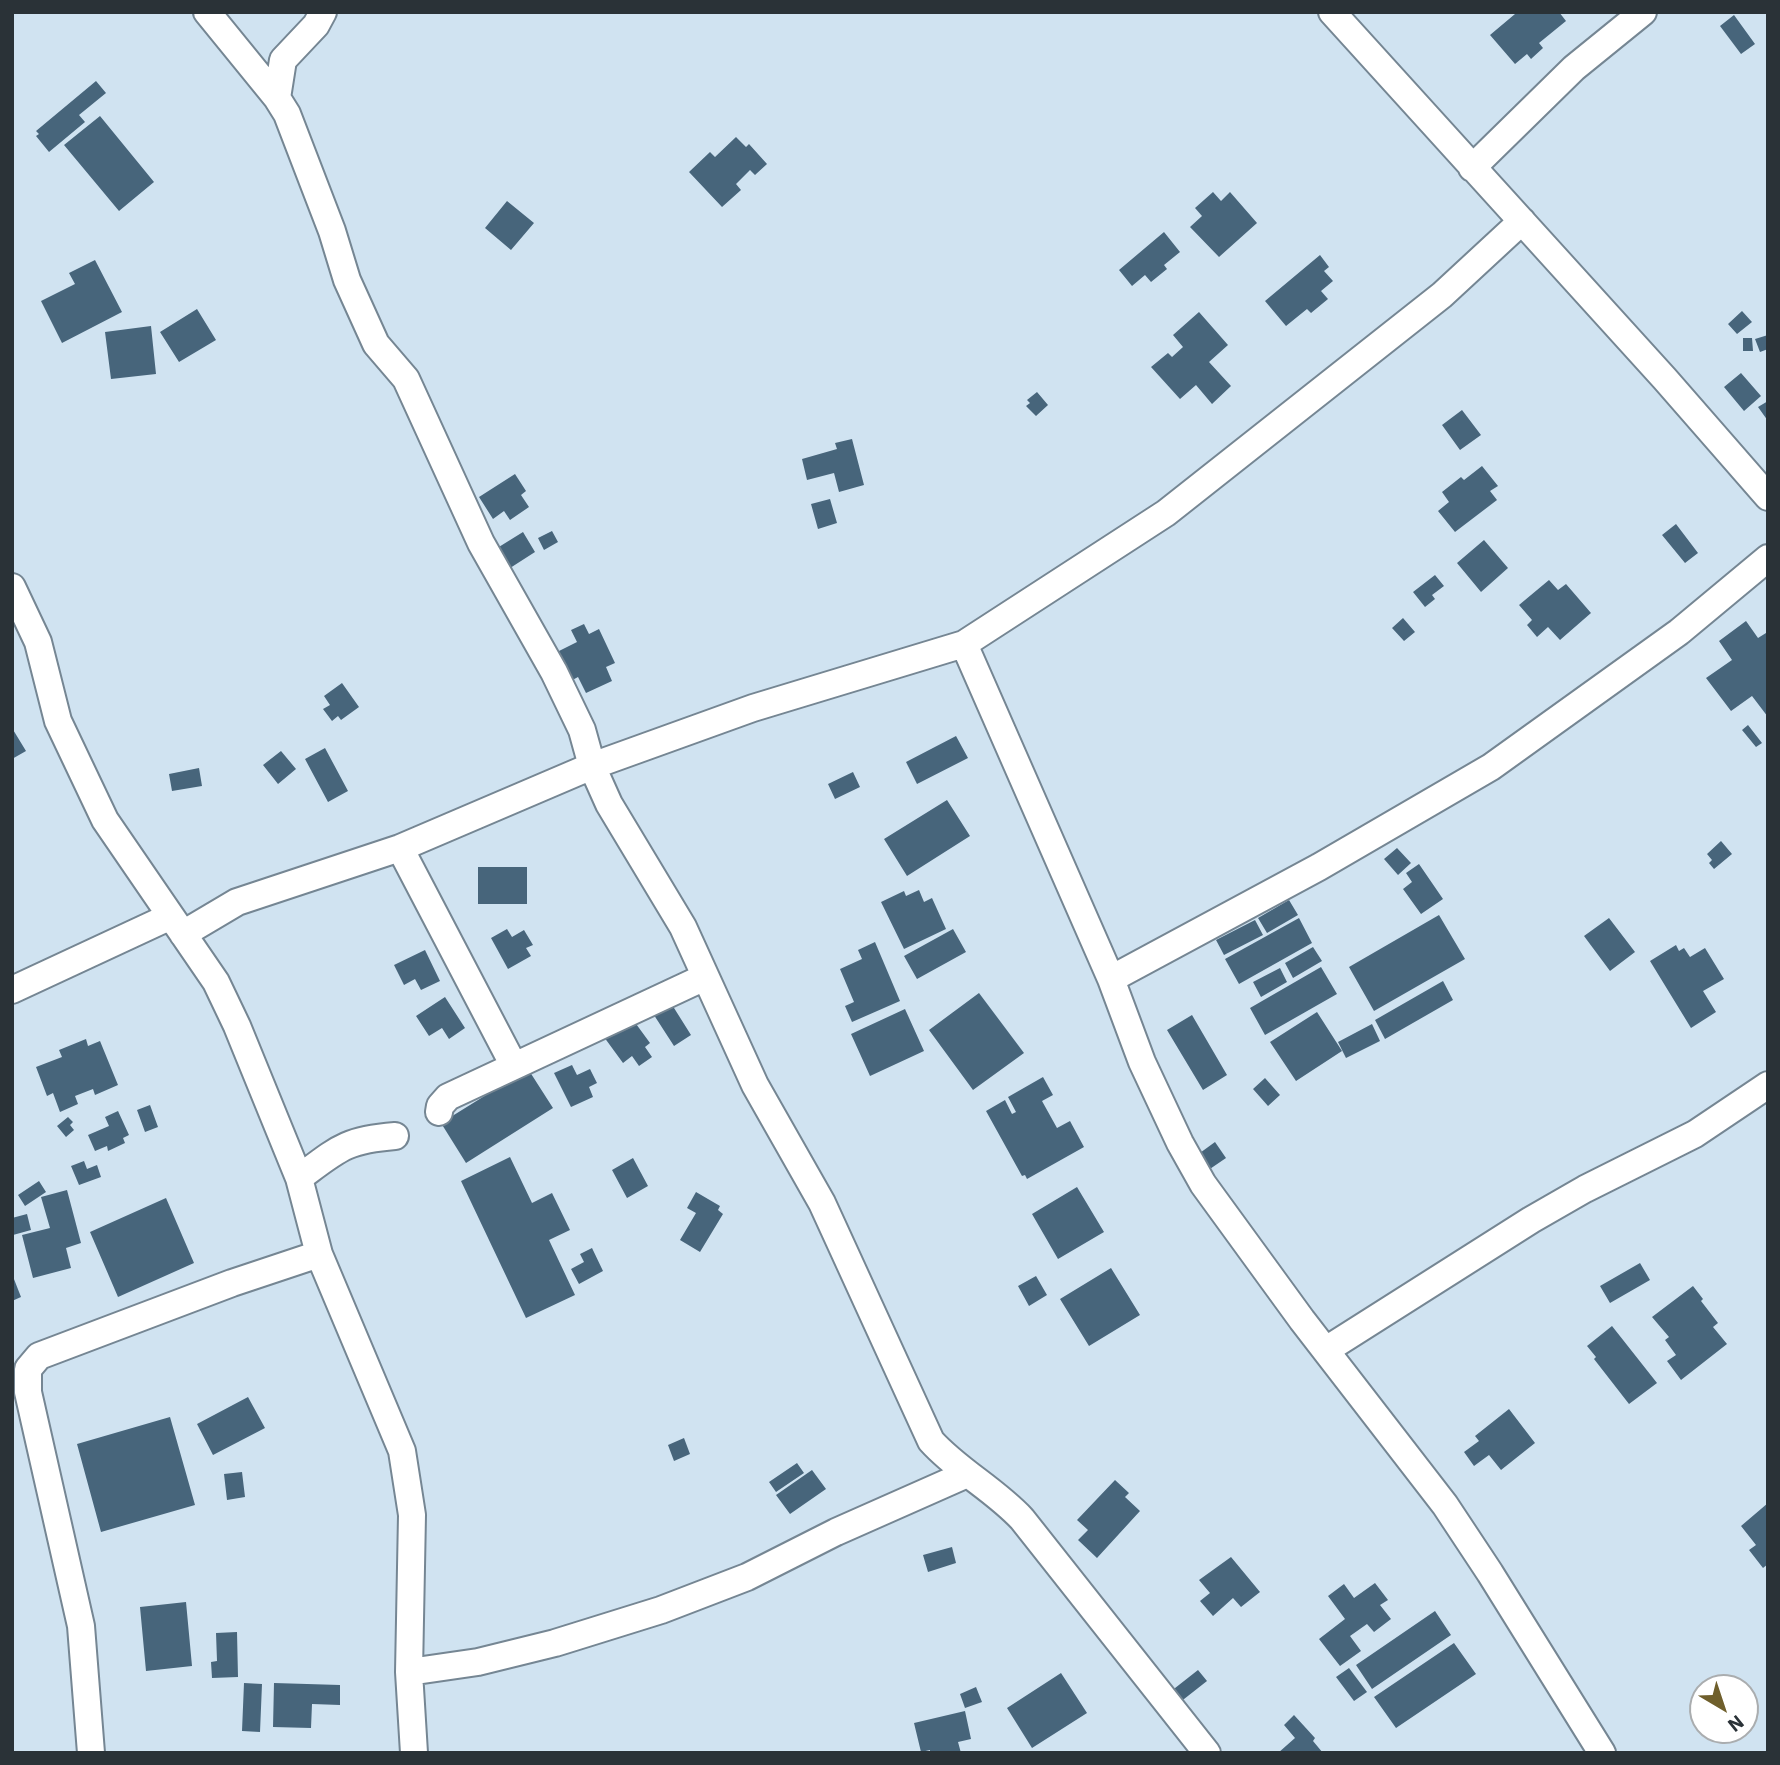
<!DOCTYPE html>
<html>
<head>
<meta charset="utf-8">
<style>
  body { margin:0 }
  #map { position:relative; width:1780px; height:1765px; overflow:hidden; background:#d0e3f1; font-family:"IBM Plex Sans",sans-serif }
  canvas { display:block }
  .frame { position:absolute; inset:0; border:14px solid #2a3237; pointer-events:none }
  .north { position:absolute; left:1689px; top:1674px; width:70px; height:70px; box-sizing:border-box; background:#fff; border:2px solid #aaadaf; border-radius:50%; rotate:141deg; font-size:19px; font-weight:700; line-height:28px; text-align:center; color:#2a3237 }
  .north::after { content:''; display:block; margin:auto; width:24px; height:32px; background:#6f5f2c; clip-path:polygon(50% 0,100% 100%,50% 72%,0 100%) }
</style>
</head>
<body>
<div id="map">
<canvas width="1780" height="1765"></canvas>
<div class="frame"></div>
<div class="north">N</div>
</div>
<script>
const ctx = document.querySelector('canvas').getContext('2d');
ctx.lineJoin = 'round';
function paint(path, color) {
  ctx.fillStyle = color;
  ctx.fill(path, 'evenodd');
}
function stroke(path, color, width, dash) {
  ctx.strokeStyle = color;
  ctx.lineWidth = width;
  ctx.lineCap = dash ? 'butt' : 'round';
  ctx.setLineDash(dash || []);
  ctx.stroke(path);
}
const building = new Path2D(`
  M1514,12H1559L1566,21L1539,43L1543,48L1531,59L1527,54L1515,64L1490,35L1515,14Z
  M1734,15L1755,44L1741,54L1720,26Z
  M96,81L106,93L79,115L85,122L49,152L36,136L39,134L36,131Z
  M100,116L154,182L119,211L64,145Z
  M736,137L746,147L749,144L767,164L755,175L750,170L736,184L741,190L722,207L689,172L710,152L715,157Z
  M1213,192L1221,201L1230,192L1257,223L1219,257L1190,227L1202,216L1195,208Z
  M507,201L534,223L511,250L485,228Z
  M1164,232L1180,252L1164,265L1167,269L1151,282L1145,275L1132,286L1119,270Z
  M1320,255L1329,267L1324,271L1333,281L1321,291L1328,299L1311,313L1307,309L1286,326L1265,301Z
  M95,260L122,312L62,343L41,301L75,284L69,273Z
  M197,309L216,340L179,362L160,332Z
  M1742,311L1752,322L1737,334L1728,324Z
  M1199,312L1228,345L1209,362L1231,386L1212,404L1196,385L1180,399L1151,367L1168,353L1172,357L1183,347L1173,335Z
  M151,326L156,374L111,379L105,332Z
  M1768,335V349L1760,352L1755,339Z
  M1743,338H1752L1753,351H1743Z
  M1741,373L1761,396L1744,411L1724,387Z
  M1037,392L1048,405L1036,416L1026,406L1030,403L1027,400Z
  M1768,401V421L1758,407Z
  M1462,410L1481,435L1460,450L1442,425Z
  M852,439L864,485L839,492L834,473L807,480L802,459L837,449L835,443Z
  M1482,466L1498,486L1490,491L1497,500L1455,532L1438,511L1449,502L1442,492L1461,477L1464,480Z
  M515,474L526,491L521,495L529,507L510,520L504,511L493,519L479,497Z
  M830,499L837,523L818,529L811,504Z
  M1676,524L1698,553L1685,563L1662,535Z
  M552,531L558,542L544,550L538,538Z
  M523,532L535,552L507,570L494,550Z
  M1484,540L1508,568L1481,592L1457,563Z
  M1435,575L1444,586L1432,595L1435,599L1425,607L1413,592Z
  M1549,580L1558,590L1566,584L1591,613L1560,640L1548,627L1537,637L1527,625L1532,620L1519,605Z
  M1403,618L1415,632L1404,641L1392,628Z
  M1746,621L1758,638L1766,633L1768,635V717L1752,696L1731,711L1706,678L1732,660L1719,641Z
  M584,624L589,634L599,629L615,663L606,667L612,681L586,693L578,677L567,683L553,654L577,642L571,630Z
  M342,683L359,707L341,720L338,716L332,721L323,709L330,705L324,696Z
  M1748,725L1762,743L1756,747L1742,730Z
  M12,728L26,751L12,759Z
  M956,736L968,758L917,784L906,762Z
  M325,748L348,791L328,802L305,759Z
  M281,751L296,769L278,784L263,765Z
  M199,768L202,786L172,791L169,774Z
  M853,772L860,787L835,799L828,784Z
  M947,800L970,836L907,876L884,839Z
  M1721,841L1732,854L1714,869L1709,863L1712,860L1707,854Z
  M1397,848L1411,863L1398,875L1384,859Z
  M1419,864L1443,899L1421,914L1403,889L1412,882L1406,873Z
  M478,867H527V904H478Z
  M919,890L924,902L932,898L946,929L904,949L881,902L904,891L906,896Z
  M1289,900L1298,915L1267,933L1258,918Z
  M1439,915L1465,959L1374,1011L1349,967Z
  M1299,918L1312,943L1239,984L1225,959Z
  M1609,918L1635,952L1610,971L1584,936Z
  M1255,920L1263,935L1224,955L1216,940Z
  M507,929L512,937L524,930L533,945L526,948L531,956L508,969L491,938Z
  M953,929L966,952L917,979L904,956Z
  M875,942L900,1001L852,1022L845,1006L854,1002L840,969L862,959L858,950Z
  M1676,945L1679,951L1684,948L1690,957L1705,948L1724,979L1703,991L1716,1012L1691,1028L1650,961Z
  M1313,947L1322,961L1293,978L1285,963Z
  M425,950L440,981L421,990L415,979L404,985L394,965Z
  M1321,967L1337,994L1265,1035L1250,1008Z
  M1280,968L1287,982L1261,997L1253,982Z
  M1443,981L1453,1000L1385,1039L1375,1020Z
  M979,993L1024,1053L973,1090L929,1030Z
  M445,997L465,1028L449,1039L442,1028L429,1036L416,1016Z
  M669,1000L691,1035L674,1046L652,1012Z
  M905,1009L924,1051L870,1076L851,1034Z
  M1317,1012L1342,1051L1296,1081L1270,1042Z
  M1192,1015L1227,1075L1203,1090L1167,1030Z
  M631,1017L650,1043L645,1047L652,1057L639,1066L632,1056L623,1063L604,1037Z
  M1372,1024L1380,1041L1346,1058L1338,1042Z
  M86,1039L88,1046L100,1041L118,1085L95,1095L93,1089L75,1096L78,1104L60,1112L53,1093L47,1096L36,1067L62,1057L59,1050Z
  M572,1065L577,1075L590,1069L597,1083L589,1087L593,1097L571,1107L554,1073Z
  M528,1069L553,1108L466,1163L441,1123Z
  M1043,1077L1053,1095L1042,1101L1057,1128L1070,1121L1084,1147L1027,1179L1025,1175L1022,1176L986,1111L1005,1100L1012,1114L1016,1112L1008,1097Z
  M1265,1078L1280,1095L1268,1106L1253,1089Z
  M150,1105L158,1127L145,1132L137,1110Z
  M118,1111L129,1135L123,1138L125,1143L108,1151L107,1146L95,1151L88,1135L109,1126L105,1117Z
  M68,1117L73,1122L70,1125L74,1130L66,1137L57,1126Z
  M1215,1142L1226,1158L1204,1173L1193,1158Z
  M510,1157L532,1203L552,1193L570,1230L549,1240L575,1295L526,1318L461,1181Z
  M633,1158L648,1186L627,1198L612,1170Z
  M84,1161L87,1169L97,1165L101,1177L79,1185L71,1166Z
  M39,1181L46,1192L25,1206L18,1195Z
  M1077,1187L1104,1232L1058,1259L1032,1214Z
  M67,1190L81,1243L66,1248L71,1268L33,1278L22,1235L50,1228L41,1197Z
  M696,1192L720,1206L718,1210L723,1214L700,1252L680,1240L696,1213L687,1208Z
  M166,1198L194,1263L118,1297L90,1232Z
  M27,1214L31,1230L13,1235L12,1218Z
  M592,1248L603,1271L579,1284L571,1269L584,1262L580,1254Z
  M1640,1263L1650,1280L1610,1303L1600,1286Z
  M1111,1268L1140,1315L1089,1346L1060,1299Z
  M12,1274L21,1297L12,1301Z
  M1036,1276L1047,1295L1029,1306L1018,1286Z
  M1693,1286L1703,1299L1701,1301L1718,1323L1713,1327L1727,1344L1681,1380L1667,1361L1676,1355L1665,1340L1669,1337L1652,1317Z
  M1612,1326L1657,1383L1629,1404L1594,1359L1596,1357L1587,1346Z
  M248,1397L265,1428L213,1455L197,1424Z
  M1509,1409L1535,1443L1501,1470L1489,1455L1474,1466L1464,1452L1479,1441L1475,1436Z
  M170,1417L195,1505L101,1532L77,1444Z
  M684,1438L690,1454L674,1461L668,1445Z
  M797,1463L804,1473L776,1492L769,1482Z
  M812,1470L826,1489L790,1514L776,1495Z
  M242,1472L245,1497L227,1500L224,1474Z
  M1115,1480L1129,1493L1125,1497L1140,1511L1097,1558L1078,1540L1088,1530L1077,1520Z
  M1768,1503V1564L1763,1568L1749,1550L1756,1545L1741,1526Z
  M952,1547L956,1563L928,1572L923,1555Z
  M1231,1557L1260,1592L1241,1607L1233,1598L1213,1616L1200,1601L1210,1593L1199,1580Z
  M1375,1583L1388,1600L1380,1605L1391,1619L1374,1632L1367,1624L1350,1636L1361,1651L1340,1666L1319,1639L1345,1619L1328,1596L1344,1584L1354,1598Z
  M186,1602L192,1666L146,1671L140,1607Z
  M1435,1611L1451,1635L1372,1689L1356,1665Z
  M237,1632L238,1677L212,1678L211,1662L217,1661L216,1633Z
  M1454,1643L1476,1674L1396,1728L1374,1697Z
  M1349,1668L1367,1692L1354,1701L1336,1677Z
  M1198,1670L1207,1681L1179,1703L1170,1692Z
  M1061,1673L1087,1713L1032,1748L1007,1708Z
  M244,1683L262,1684L260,1732L242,1731Z
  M274,1683L340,1685V1705L312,1704L311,1728L273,1727Z
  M976,1687L982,1702L965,1708L960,1694Z
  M965,1711L971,1739L958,1742L961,1753H930V1750L921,1752L914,1723Z
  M1294,1715L1315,1738L1313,1741L1323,1753H1278L1295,1738L1284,1725Z`);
const minor = new Path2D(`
  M207,12L277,98L287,114L332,231L347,280L376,344L406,379L481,543L554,672L582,730L592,766L609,804L683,927L755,1085L822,1203L931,1441C958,1471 994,1489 1022,1519L1207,1753
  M1332,12L1665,379L1768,497
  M277,98L283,60L316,25L323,12
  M1472,168L1574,68L1643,12
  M12,587L38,642L58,721L105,820L216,982L237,1026L299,1178L319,1254L402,1451L412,1515L409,1672L414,1753
  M964,644L1111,979L1142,1062L1180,1143L1203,1184L1302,1320L1445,1505L1490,1573L1602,1753
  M400,848L514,1066
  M183,934L237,902L400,848L592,766L753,708L964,644L1166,513L1442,295L1522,221
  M1111,979L1319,867L1491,767L1679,632L1768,558
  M12,990L169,917
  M439,1112L440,1106L448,1097L705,977
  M299,1178C338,1149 345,1140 395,1136
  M1326,1350L1531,1220L1585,1189L1695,1134L1768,1085
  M409,1672L478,1662L555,1643L661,1610L747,1577L836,1532L967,1474
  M91,1753L81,1626L28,1392V1369L39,1356L232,1283L319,1254`);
paint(building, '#47657b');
stroke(minor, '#758693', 30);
stroke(minor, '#fff', 26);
</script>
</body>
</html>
